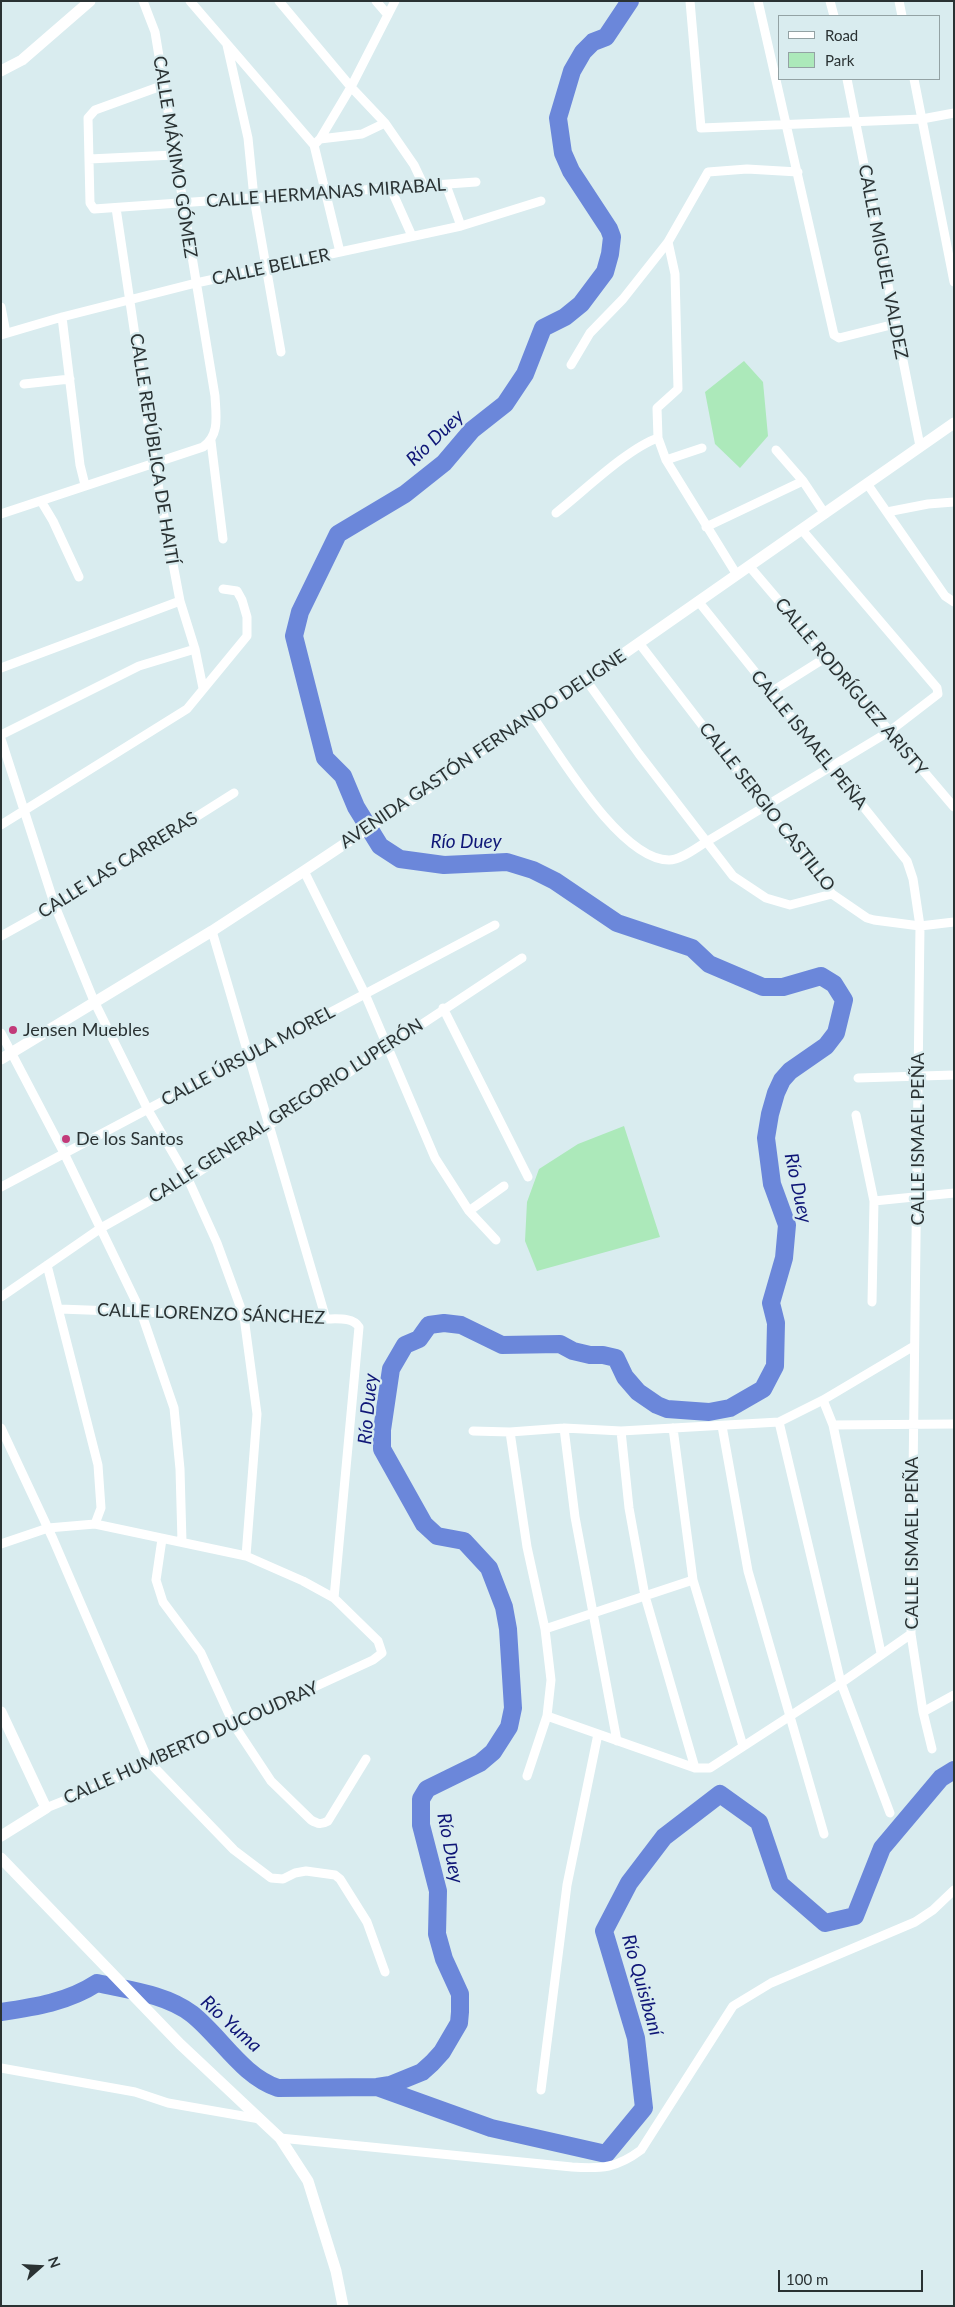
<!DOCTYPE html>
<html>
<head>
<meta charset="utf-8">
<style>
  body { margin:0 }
  #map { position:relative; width:955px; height:2307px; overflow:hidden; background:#d9ecef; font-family:Lato,sans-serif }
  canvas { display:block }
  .frame { position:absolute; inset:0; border:2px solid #2a3233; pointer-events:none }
  .legend { position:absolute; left:778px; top:15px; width:162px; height:65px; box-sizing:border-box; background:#d9ecef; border:1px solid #93a2a4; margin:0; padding:6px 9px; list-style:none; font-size:15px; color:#2a3233 }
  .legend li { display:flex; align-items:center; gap:10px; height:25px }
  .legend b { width:25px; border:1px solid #93a2a4 }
  .north { position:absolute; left:15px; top:2242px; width:50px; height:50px; -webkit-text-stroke:4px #d9ecef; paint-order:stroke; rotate:71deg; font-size:14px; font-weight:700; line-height:20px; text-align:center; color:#2a3233 }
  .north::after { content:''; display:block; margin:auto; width:18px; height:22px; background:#2a3233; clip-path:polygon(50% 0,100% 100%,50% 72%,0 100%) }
  .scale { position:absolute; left:778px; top:2270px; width:145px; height:22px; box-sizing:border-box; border:2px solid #2a3233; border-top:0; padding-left:6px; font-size:15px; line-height:18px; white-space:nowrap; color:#2a3233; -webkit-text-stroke:4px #d9ecef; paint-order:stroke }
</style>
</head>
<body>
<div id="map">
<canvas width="955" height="2307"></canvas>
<div class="frame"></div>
<ul class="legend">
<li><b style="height:6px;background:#fff"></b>Road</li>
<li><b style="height:14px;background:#ace9ba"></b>Park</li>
</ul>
<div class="north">N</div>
<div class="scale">100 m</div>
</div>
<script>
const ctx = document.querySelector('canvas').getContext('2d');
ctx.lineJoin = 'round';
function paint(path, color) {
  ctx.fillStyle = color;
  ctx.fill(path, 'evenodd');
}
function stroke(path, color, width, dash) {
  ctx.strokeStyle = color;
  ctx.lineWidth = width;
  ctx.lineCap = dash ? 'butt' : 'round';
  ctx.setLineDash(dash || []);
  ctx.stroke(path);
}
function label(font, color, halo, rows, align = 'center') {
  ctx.font = font + ' Lato,sans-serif';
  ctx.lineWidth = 4.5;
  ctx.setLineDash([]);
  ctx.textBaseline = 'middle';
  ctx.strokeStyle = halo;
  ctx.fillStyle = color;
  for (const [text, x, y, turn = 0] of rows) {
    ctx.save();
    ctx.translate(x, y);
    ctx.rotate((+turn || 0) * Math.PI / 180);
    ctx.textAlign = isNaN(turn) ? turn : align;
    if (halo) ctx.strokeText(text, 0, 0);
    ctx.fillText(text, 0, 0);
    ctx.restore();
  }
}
const green = new Path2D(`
  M744,361L763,382L768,436L740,468L715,444L705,392Z
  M624,1126L660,1237L537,1271L525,1241L527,1202L539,1169L578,1144Z`);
const river = new Path2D(`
  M1,2012C35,2007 68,2002 97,1983C128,1990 166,1994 192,2014C221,2037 242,2076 278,2088L377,2087L390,2085L422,2072L432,2063L442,2052L459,2023L460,2012V1994L444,1959L437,1934L438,1891L421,1825V1799L427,1789L480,1763L493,1752L509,1727L513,1708L508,1629L504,1607L489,1568L464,1541L437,1536L424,1524L382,1449V1430L391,1369L405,1345L419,1339L429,1325L444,1323L461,1325L502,1345L560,1344L573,1351L590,1355H603L616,1358L625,1377L638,1392L657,1405L667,1409L709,1412L730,1408L763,1389L775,1366L776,1323L771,1303L784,1258L787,1225L772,1184L766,1138L770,1114L776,1093L782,1080L790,1071L826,1046L836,1033L844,1000L834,984L821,976L783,987H763L709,964L692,948L617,923L555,881L533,870L507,862L444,865L400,859L380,846L356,807L343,776L325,758L294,636L300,612L338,534L405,494L444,463L472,430L505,404L525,374L543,328L565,317L581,304L605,272L610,254L612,237L609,229L571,171L563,153L558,118L572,71L583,52L593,42L606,37L630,1
  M377,2087L491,2128L606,2154L644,2108L636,2038L604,1931L629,1883L664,1837L720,1794L759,1822L780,1884L825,1923L855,1916L882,1848L941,1778L954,1770`);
const street = new Path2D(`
  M190,1L314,145L340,252
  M279,1L351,87L385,123L414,165L424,186
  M376,1L388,15
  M690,1L701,128L922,119L954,113
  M758,1L834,335L839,338L895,324
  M830,1L834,16
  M899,1L902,16
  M227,45L248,138L254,198L281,352
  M847,79L920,446
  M914,79L954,282
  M164,85L95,110L88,118L90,203L94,209L476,182
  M320,139L362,134L385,123
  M314,145L320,139L351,87L395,1
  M89,159L174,155
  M446,185L461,226
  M391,189L412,236
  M116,208L154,463L180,601L195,649L203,688
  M668,242L675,274L678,389L657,408L658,438L666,460L737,575
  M1,307L6,333
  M62,317L80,465L85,485
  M1,335L62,317L196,283L461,226L541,201
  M571,365L590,333L623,299L668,242L708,172L747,169L798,172
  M24,384L70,379
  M211,441L223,539
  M776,450L803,481L825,514
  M666,460L702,448
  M868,485L945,596L954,602
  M41,501L53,521L79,577
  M887,512L928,504L954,502
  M556,513C583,492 628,448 658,438
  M1,514L203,447C220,435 216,416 215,396L155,32L143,1
  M706,527L803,481
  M750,567L954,807
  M698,601L907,861L913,879L920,926L911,1634L923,1712L932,1749
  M639,643L832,894L867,918L874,920L920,926L954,922
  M1,668L180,601
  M586,680L639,754L733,876L766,898L783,903L790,905L832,894
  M771,692L825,658
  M531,714C558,752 620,860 669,860C681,860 696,848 706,842L890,731L938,694L937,688L802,530
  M1,735L139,666L195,649
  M1,739L55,906L94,1001L148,1110L188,1179L217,1243L244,1317L257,1414L246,1556
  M1,825L187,709L247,636V617L242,600L237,591L223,589
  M304,871L365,994L435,1158L469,1211L496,1240
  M212,931L326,1319
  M1,936L55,906L234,793
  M443,1008L528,1177
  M1,1033L64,1153L141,1312L174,1408L180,1469L182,1542
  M858,1078L954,1075
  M856,1115L874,1201L872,1302
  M1,1187L495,925
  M874,1201L954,1193
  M469,1211L504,1186
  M47,1265L98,1465L101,1508L95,1524
  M1,1297L101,1228L188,1179L522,958
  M60,1309L326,1319C337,1319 353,1317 359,1327L334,1598
  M823,1400L833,1425L881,1653
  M779,1422L841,1683L890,1813
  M833,1425L954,1424
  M722,1426L748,1571L824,1834
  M1,1428L53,1539L149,1762L234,1850L271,1878L283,1879L295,1873L306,1871L335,1875L340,1879L367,1922L385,1972
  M564,1428L575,1517L617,1741
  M673,1428L693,1580L743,1746
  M473,1431L510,1432L564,1428L621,1431L779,1422L823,1400L914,1346
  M621,1431L629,1508L645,1596L695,1768
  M510,1432L527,1547L545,1629L551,1680L547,1716L527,1776
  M162,1539L156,1580L163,1602L201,1653L234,1725L271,1781L311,1820C318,1824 321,1825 328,1821L366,1759
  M1,1544L48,1528L95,1524L246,1556L303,1581L334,1598L378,1641L382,1653L373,1660L91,1790L46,1808
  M545,1629L693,1580
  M923,1712L954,1695
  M547,1716L695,1768H710L841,1683L911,1634
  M1,2068L135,2092L168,2103L260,2119
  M541,2090L567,1885L598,1734
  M280,2138L572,2167C602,2169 617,2168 641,2150L733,2006L771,1983L915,1922L933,1910L954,1890`);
const secondary = new Path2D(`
  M1,71L22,60L90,1
  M1,1059L212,931L304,871L436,783L531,714L586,680L954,423
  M1,1712L46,1808L1,1836
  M1,1858L180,2044L280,2138L308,2181L336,2271L343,2306`);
const markers = [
  [13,1030,5,"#c23a79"],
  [66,1139,5,"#c23a79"]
];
const streetNames = [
  ["CALLE MÁXIMO GÓMEZ",175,157,81],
  ["CALLE HERMANAS MIRABAL",326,193,-4],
  ["CALLE MIGUEL VALDEZ",883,262,79],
  ["CALLE BELLER",271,267,-12],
  ["CALLE REPÚBLICA DE HAITÍ",154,449,81],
  ["CALLE RODRÍGUEZ ARISTY",851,687,50],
  ["CALLE ISMAEL PEÑA",809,740,51],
  ["AVENIDA GASTÓN FERNANDO DELIGNE",483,749,-34],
  ["CALLE SERGIO CASTILLO",767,807,52],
  ["CALLE LAS CARRERAS",118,865,-32],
  ["CALLE ÚRSULA MOREL",248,1056,-28],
  ["CALLE GENERAL GREGORIO LUPERÓN",286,1111,-33],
  ["CALLE ISMAEL PEÑA",918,1139,-90],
  ["CALLE LORENZO SÁNCHEZ",211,1314,2],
  ["CALLE ISMAEL PEÑA",912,1543,-90],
  ["CALLE HUMBERTO DUCOUDRAY",191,1743,-24]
];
const poiNames = [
  ["Jensen Muebles",23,1030],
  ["De los Santos",76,1139]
];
const waterNames = [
  ["Río Duey",435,438,-44],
  ["Río Duey",466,842],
  ["Río Duey",798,1188,78],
  ["Río Duey",368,1409,-85],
  ["Río Duey",450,1848,79],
  ["Río Quisibaní",642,1985,74],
  ["Río Yuma",231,2024,42]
];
paint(green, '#ace9ba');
stroke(river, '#6b87da', 18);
stroke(street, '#fff', 9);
stroke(secondary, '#fff', 11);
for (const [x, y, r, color] of markers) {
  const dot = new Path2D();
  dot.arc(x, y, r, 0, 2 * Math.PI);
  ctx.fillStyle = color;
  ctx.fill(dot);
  stroke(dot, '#d9ecef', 2);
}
label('18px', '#2a3233', '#d9ecef', streetNames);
label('18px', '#2a3233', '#d9ecef', poiNames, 'left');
label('italic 19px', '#0f1677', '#d9ecef', waterNames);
</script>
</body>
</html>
